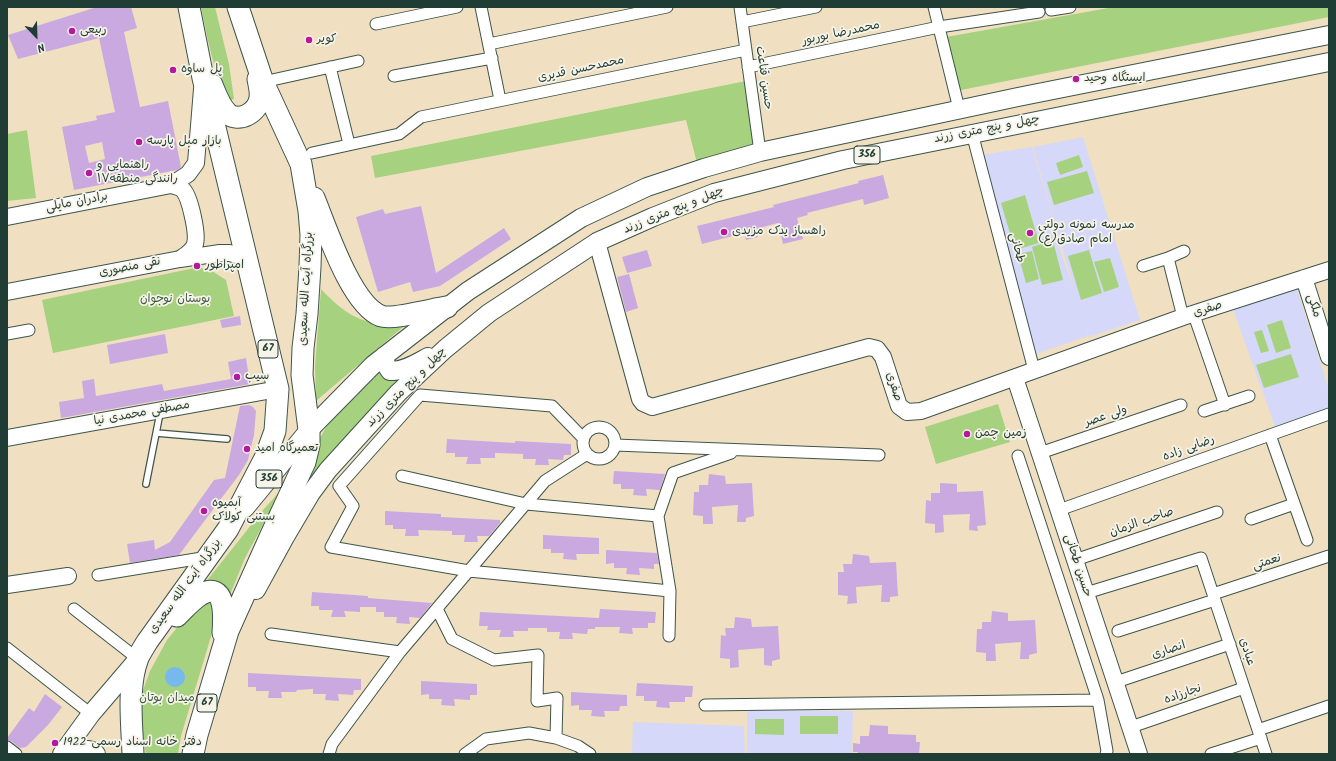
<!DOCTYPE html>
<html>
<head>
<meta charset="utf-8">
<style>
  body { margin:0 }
  #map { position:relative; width:1336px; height:761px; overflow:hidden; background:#f0e0c1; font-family:Kalam,sans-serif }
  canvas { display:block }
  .frame { position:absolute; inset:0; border:8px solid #1f3d34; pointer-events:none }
  .north { position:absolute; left:16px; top:16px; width:40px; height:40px; -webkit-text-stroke:3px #f7f3e8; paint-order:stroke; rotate:157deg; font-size:11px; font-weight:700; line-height:16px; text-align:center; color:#1f3d34 }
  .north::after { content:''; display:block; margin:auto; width:14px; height:18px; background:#1f3d34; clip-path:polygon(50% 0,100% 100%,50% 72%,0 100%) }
</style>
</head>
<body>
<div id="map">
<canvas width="1336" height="761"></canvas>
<div class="frame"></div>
<div class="north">N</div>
</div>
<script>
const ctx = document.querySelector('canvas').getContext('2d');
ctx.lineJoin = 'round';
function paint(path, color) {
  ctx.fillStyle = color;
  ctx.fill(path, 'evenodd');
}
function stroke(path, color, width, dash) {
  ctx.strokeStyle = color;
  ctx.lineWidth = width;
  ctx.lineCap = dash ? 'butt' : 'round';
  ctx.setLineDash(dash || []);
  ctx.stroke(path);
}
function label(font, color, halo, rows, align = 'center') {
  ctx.font = font + ' Kalam,"Playpen Sans Arabic",sans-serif';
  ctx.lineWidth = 3.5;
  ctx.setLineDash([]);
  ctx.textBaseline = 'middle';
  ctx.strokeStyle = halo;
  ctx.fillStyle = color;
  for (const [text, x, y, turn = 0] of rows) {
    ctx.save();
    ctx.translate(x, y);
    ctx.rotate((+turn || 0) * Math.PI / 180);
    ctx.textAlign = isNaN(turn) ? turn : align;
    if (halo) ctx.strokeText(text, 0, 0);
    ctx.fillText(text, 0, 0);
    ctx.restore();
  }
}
const built = new Path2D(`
  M1083,137L1140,320L1089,337L1085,324L1088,336L1036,354L981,155L1032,147L1052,214L1062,256L1074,288L1033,147Z
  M1297,289L1329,390V410L1276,429L1233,309Z
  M747,710L853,711L852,754H747Z
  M633,722L744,726L745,754H632Z`);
const green = new Path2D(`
  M201,7H215L229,64L234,99L230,100C216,85 205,28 201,7Z
  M1114,7H1329V17L956,91L946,37Z
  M746,81L753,144L750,148L697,163L686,120L375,178L371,156Z
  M27,130L36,198L7,201V134Z
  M1079,155L1083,167L1060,175L1056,163Z
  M1087,171L1094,193L1054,205L1047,182Z
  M1025,195L1039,243L1015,250L1001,203Z
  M1052,237L1063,280L1042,285L1032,247L1041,244L1040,240Z
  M1089,250L1102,293L1081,300L1068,256Z
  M1032,251L1039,279L1026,283L1018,254Z
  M1110,258L1119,287L1104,292L1094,262Z
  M199,267L212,271L226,280L234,316L53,353L42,300Z
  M321,289C337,306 355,322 379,323C389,324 400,322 410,321L316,401L315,366Z
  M1282,320L1291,348L1276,353L1267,325Z
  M1262,330L1269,351L1261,353L1254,332Z
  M1291,354L1299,377L1264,388L1256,365Z
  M380,369C386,385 397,380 410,377L300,500L318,442L327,425Z
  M998,404L1010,442L936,464L925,427Z
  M282,489L245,558L229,597L201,588L263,510Z
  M213,600L216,620L181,736L178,754H146L139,716L142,693L150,671L167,640L196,604Z
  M800,716H838V734H800Z
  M755,719H784V735L755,734Z`);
const water = new Path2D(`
  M165 677a10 10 0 1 1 20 0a10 10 0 1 1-20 0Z`);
const building = new Path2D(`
  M97,7H131L137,28L124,32L140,107L168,101L181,167L177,170L74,190L62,127L97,120L96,116L115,112L99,38L18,59L8,35ZM102,142L105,159L89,163L85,146Z
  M883,175L889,198L864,205L863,199L807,213L808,215L797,218L803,239L783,244L778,223L756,229L758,237L746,240L744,233L702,244L697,226L774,207L773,205L859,183L858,181Z
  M421,206L436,273L504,228L511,239L440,286L413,292L410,282L378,292L356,217L383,209L385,214Z
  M647,250L652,266L627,273L622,257Z
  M629,274L638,308L626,312L617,277Z
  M240,316L241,325L222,328L220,320Z
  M165,334L168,353L110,364L107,345Z
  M246,358L250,384L61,418L59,402L84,398L82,381L94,379L96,396L162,384L164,391L231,379L228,362Z
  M249,405L253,407L256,411L254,435L248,460L239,475L214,508L179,555L130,563L127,544L154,540L155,550L170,542L214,480L225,478L240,406Z
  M447,439L515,443V441L571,444V455H564L563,460L548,459L549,465H535L536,459H523V454L495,453V458H480L481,464H466L468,457H455V453H446Z
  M614,471L665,474L660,490L646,489L647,496L633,495L634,489H621V484H613Z
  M709,474L725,476L726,484L752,483L754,516L746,518V522H737L738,505L712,507L713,524H703V516L693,515L694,492H699V485H708Z
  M940,483L957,484V492L983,491L986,525L977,526L978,531L969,530L970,514L943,515L944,532L935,533V524L925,523L926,500L931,501V493H940Z
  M385,511L441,514V517L500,520V523L489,536H477L478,542H464L465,535H452V531L418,530L419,536H405L406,529H393V525H385Z
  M543,535L599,538V554H576L577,560L563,559L564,553H551V549H543Z
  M606,550L657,553L659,564H654V569L639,568L640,575L626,574L627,568H614V563L606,564Z
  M853,554L869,556L870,563L896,562L898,596L890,597V602H881L882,585L856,587L857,603L847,604L848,596L838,595V572H844L843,564H852Z
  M312,592L368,596V598L432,603L420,618L409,617L410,624L396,623L397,617H384V612H376V607H360V612L344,611L346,617H331L333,610H319V606H311Z
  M600,609L656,612L655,623H648V628H632L633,634L619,633L620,627H595V629H588L587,634L572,633L573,639H559L560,632H547V628H528V631H513L514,637H499L501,630H487L488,626H479L480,612L599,618Z
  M992,611L1008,613V621L1035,620L1037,653L1029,655V659H1020L1021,642L995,644L996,661H986V653L976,652L977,629H982V622H991Z
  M735,617L751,619L752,627L778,626L780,659L772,661V666L764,665V648L738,650L739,667L730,668V659L720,658L721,635L726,636L725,628H734Z
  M248,673L361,679V690H354L353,695L338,694L339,701L325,700L326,694H313V689L297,690L296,692H281L282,698H268L269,691H256V687H248Z
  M421,681L477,684V695H470V700L454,699L455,706L441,705L442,699H429V694L421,695Z
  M637,683L693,686L692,697H685V702H669L670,708L656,707L657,701H644V696H636Z
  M571,692L627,695V706H620L619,711H604L605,717L591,716L592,710H579V705L571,706Z
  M45,694L62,707L48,725L26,747L20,748L11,741L7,740V738L29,708L34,712Z
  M870,725L888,726V734L916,735V742H920L919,754H858V752H853V743L860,744V736H869Z`);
const lane = new Path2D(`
  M156,433L227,439
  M146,484L160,413`);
const street = new Path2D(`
  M481,7L500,100
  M740,7L760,152
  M934,7L959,109
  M1051,10L1070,7
  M742,22L816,7
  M376,24L457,7
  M489,44L667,7
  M330,67L349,144
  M748,67L939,27L1039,12
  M394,76L492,58
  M263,82L358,61
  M972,133L1034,370
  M312,153L399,134L421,117L746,50
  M1143,266L1168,258
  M1194,315L1225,405
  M1183,317L1168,258L1184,251
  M7,334L29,330
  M1204,411L1249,396
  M583 443a16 16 0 1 1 32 0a16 16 0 1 1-32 0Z
  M1270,435L1307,540
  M583,438L552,406L420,395L339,486L353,506L331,547L469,571L670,591
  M615,445L879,455
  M1040,453L1181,405
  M1018,456L1098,700L1107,751L1106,754
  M402,476L526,504L658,516
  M1059,510L1329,414
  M1251,519L1294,504
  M1075,560L1217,512
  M98,575L208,557
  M1086,593L1201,558L1266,754
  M1213,594L1329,556
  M74,609L138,659
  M437,609L452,639L494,660L538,655L537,701L557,698L556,738
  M1118,631L1215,600
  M271,634L400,652
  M669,636L670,591L658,516L673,473L731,453
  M7,648L91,714
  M1116,682L1230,644
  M705,705L1098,700
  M1131,727L1244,688
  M1258,730L1329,706
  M7,747L16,754
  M329,754L332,744L400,652L545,481L587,454
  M465,754L486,739L529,733L556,738L578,746L590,754
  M1211,754L1261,738`);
const secondary = new Path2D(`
  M171,185C175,186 180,187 183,190C190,197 198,234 195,244C193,251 186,255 180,259
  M7,217L171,185L188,174L196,163L202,89
  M597,242L640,399L643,403L652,407L869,347L877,349L883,357L899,406L907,412L921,411L1183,317L1329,270
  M1304,278L1329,357
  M7,292L180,259L220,253H230L239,256L249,266
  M1015,378L1139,754
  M7,438L278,389
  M7,585L68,576`);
const primary = new Path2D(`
  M384,356L386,365L390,371C403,372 417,363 428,357
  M245,508L309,430L373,365L468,291L581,218L647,187L704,168L760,152L1018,97L1329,35
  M256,590L285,537L311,493L328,470L398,393L445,349L489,313L597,242L653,217L714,193L843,160L1329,62
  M62,754L91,714L138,659
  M73,754C80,749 90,748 96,754`);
const highway = new Path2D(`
  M212,85C216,95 220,106 227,113C239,124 258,112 260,98C261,91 259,85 258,79
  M314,198C326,227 351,305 381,316C392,320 433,309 447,307
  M177,616C184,609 192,600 200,595C227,579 224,619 223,633
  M133,754C132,725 127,686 138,658C140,653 144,647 147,642L228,529L266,456L275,431L278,389L203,78L189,7
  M193,754L197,735L228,631L271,535L305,462L309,445V430L302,375L303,348L307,314L310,267L311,235L309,211L301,164L263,82L238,7`);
const markers = [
  [72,31,4,"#b5179e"],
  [309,40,4,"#b5179e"],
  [173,70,4,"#b5179e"],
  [1076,79,4,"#b5179e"],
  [139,142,4,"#b5179e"],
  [89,173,4,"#b5179e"],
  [724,232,4,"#b5179e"],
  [1030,233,4,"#b5179e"],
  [197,266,4,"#b5179e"],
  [237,377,4,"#b5179e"],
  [967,434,4,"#b5179e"],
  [247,449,4,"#b5179e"],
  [204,511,4,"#b5179e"],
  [55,743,4,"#b5179e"]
];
const shields = [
  [867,155,26],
  [268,349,20],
  [269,479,26],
  [207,703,20]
];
const shieldNames = [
  ["356",867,155],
  ["67",268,349],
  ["356",269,479],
  ["67",207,703]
];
const poiNames = [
  ["ربیعی",80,31],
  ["کویر",317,40],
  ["پل ساوه",181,70],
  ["ایستگاه وحید",1084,79],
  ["بازار مبل پارسه",147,142],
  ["راهنمایی و",97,166],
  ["رانندگی منطقه۱۷",97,180],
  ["مدرسه نمونه دولتی",1038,226],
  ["امام صادق(ع)",1038,240],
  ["راهساز یدک مزیدی",732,232],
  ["امپراطور",205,266],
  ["سیب",245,377],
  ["زمین چمن",975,434],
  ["تعمیرگاه امید",255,449],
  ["آبمیوه",212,504],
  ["بستنی کولاک",212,518],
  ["دفتر خانه اسناد رسمی 1922",63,743]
];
const streetNames = [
  ["محمدرضا بوربور",841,34,-12],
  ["محمدحسن قدیری",581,70,-12],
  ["حسین قناعت",763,78,82],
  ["چهل و پنج متری زرند",987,130,-11],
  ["برادران مایلی",77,203,-11],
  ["چهل و پنج متری زرند",674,211,-22],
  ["طحانی",1016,248,75],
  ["نقی منصوری",130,268,-11],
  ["بزرگراه آیت الله سعیدی",307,289,-87],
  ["ملکی",1313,306,72],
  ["صفری",1208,310,-18],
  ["صفری",893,387,72],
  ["چهل و پنج متری زرند",407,388,-45],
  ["مصطفی محمدی نیا",142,414,-10],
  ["ولی عصر",1106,417,-19],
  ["رضایی زاده",1189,449,-20],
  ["صاحب الزمان",1142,523,-19],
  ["نعمتی",1267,563,-18],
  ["حسین طحانی",1077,566,72],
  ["بزرگراه آیت الله سعیدی",186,587,-54],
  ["انصاری",1169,651,-18],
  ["عبادی",1246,652,72],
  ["نجارزاده",1183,695,-19]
];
const parkNames = [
  ["بوستان نوجوان",175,300],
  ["میدان بوتان",167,699]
];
paint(built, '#d5d8f9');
paint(green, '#a6d17e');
paint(water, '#78b9ed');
paint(building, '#caa9e0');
stroke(lane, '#3e5549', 8);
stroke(street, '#3e5549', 13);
stroke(secondary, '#3e5549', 18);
stroke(primary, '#3e5549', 20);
stroke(highway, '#3e5549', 23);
stroke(lane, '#fff', 5.5);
stroke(street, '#fff', 11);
stroke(secondary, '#fff', 16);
stroke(primary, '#fff', 18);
stroke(highway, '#fff', 21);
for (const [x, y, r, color] of markers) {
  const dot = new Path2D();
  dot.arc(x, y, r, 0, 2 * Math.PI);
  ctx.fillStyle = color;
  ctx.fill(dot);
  stroke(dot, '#f7f3e8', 1.5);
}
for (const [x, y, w] of shields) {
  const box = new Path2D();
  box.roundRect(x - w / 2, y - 9, w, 18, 3);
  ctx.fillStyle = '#f7f3e8';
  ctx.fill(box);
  stroke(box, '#1f3d34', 1);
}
label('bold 11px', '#1f3d34', null, shieldNames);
label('12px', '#1f3d34', '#f7f3e8', poiNames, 'left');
label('12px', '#1f3d34', '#f7f3e8', streetNames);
label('12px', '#3a5b43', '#f7f3e8', parkNames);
</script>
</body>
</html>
